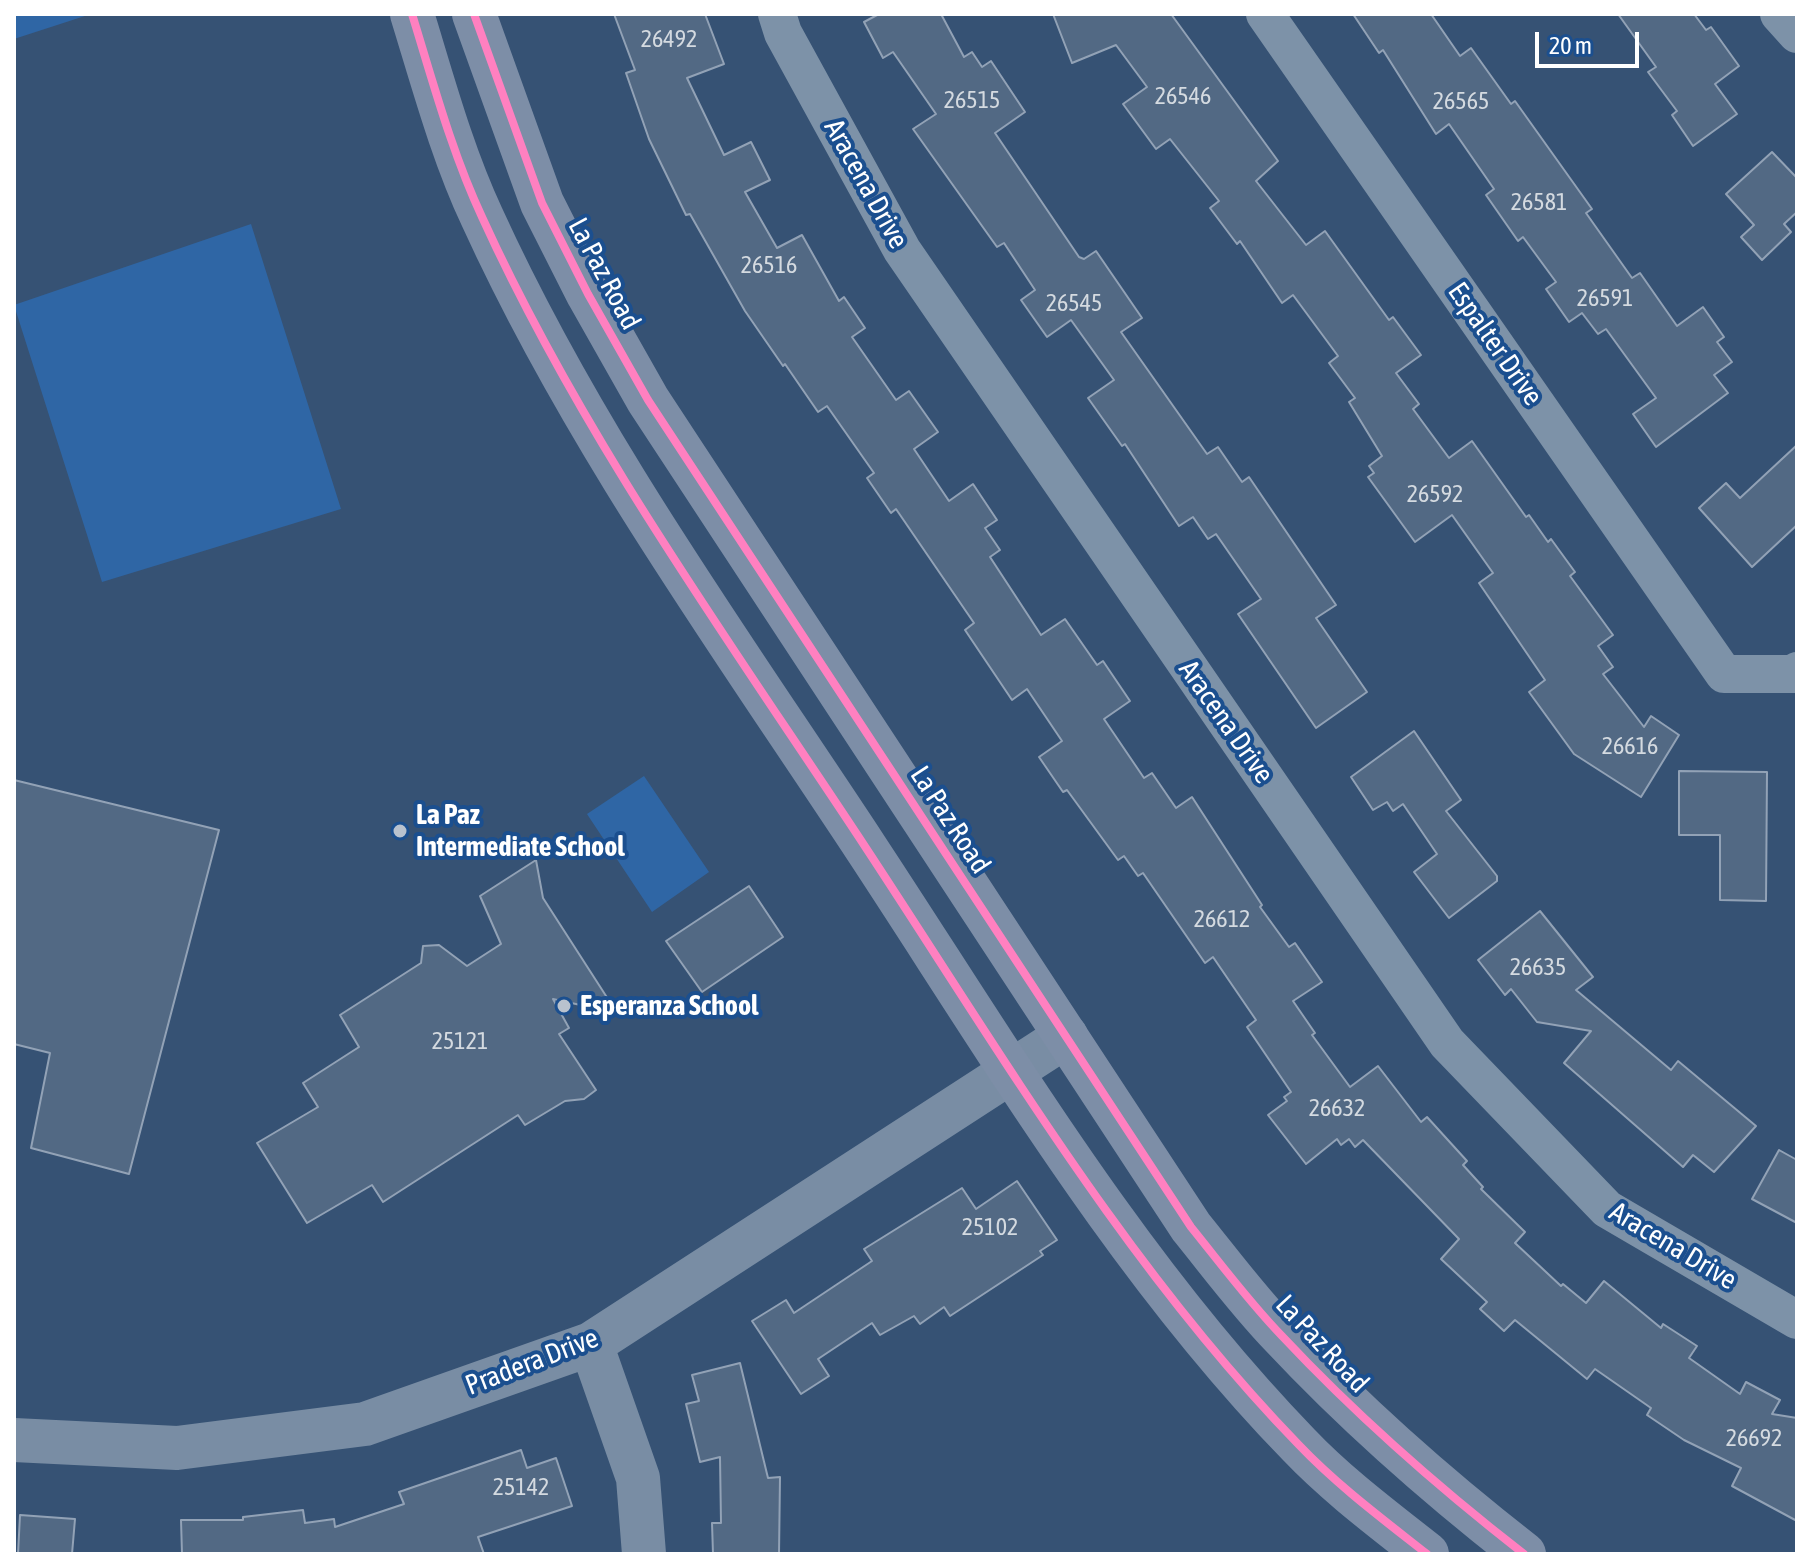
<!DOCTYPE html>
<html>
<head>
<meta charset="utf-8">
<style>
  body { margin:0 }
  #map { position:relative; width:1811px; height:1568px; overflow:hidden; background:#365274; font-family:"Asap Condensed",sans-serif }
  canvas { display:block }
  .frame { position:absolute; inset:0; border:16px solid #fff; pointer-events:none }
  .scale { position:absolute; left:1535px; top:32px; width:104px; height:36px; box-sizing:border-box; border:4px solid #fff; border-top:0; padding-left:10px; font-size:24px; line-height:28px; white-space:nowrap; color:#fff; -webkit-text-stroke:6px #1b4f8f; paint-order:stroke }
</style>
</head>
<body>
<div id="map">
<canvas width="1811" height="1568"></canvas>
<div class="frame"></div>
<div class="scale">20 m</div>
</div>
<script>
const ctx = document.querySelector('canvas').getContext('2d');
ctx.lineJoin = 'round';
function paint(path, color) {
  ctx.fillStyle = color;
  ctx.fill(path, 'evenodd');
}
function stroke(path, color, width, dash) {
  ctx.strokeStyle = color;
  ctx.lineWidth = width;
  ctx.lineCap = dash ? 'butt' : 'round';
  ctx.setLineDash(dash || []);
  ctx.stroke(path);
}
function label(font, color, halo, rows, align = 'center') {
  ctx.font = font + ' "Asap Condensed",sans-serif';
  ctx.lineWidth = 8;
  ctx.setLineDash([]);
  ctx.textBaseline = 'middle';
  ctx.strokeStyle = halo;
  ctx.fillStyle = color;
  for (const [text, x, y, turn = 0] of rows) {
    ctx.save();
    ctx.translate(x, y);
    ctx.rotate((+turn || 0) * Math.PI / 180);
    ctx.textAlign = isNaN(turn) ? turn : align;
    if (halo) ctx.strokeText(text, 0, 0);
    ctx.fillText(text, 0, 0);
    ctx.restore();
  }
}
const green = new Path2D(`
  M14,14H91L14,39Z
  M251,224L341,509L102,582L14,305Z
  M644,776L709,872L652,912L587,814Z`);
const building = new Path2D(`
  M614,14H705L724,64L687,78L724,155L751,142L770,180L745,192L777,248L802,235L839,301L844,297L865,328L852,337L896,400L909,391L938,432L914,449L949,501L973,484L997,520L985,528L1000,550L990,557L1041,635L1065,619L1097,665L1103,661L1130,701L1104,719L1144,778L1152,773L1176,808L1192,797L1262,905L1260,907L1289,947L1295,943L1322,982L1293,1001L1315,1033L1312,1035L1350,1087L1378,1066L1421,1122L1427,1117L1467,1161L1463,1165L1483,1187L1481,1189L1525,1232L1515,1243L1561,1286L1563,1284L1586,1303L1604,1281L1661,1328L1663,1324L1697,1346L1689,1358L1740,1394L1746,1382L1780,1400L1772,1414L1797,1418V1521L1732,1486L1741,1468L1684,1440L1647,1415L1651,1408L1595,1369L1587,1379L1515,1320L1504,1331L1480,1309L1487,1302L1441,1259L1459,1239L1363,1140L1355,1147L1349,1139L1341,1145L1337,1139L1306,1164L1268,1115L1287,1101L1284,1097L1291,1092L1247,1027L1256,1020L1213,957L1205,963L1143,873L1138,876L1124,856L1118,860L1067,790L1063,792L1039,757L1062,741L1027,689L1012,700L965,630L974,623L896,509L891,513L867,478L874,473L827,406L818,412L785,364L783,366L745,311L690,214L686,215L649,139L626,73L635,70Z
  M879,14H941L964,57L972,52L982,67L991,61L1025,112L995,133L1079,257L1084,259L1096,251L1142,318L1121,332L1207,454L1218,447L1242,482L1249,477L1336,605L1316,618L1367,692L1316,728L1238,614L1261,599L1216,534L1208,539L1193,517L1179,526L1125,444L1122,446L1088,398L1114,380L1071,320L1047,337L1021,300L1035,290L1004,243L997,247L913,129L936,114L893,52L883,58L864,22Z
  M1053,14H1171L1278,161L1256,181L1306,245L1325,231L1389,320L1393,317L1421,355L1396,373L1419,404L1413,409L1449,458L1472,441L1526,517L1529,515L1548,542L1551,539L1575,572L1570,576L1613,635L1598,646L1613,667L1603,674L1644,727L1651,716L1679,735L1641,797L1574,754L1529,692L1545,680L1479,583L1493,573L1452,515L1415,542L1368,477L1374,473L1369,466L1382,456L1349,402L1355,398L1329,363L1338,356L1293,295L1282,303L1240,241L1237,244L1210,208L1219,201L1170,139L1156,149L1123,104L1147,87L1116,45L1072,63Z
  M1353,14H1431L1460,56L1471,48L1511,104L1515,101L1592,209L1586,213L1632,278L1640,273L1677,326L1703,307L1724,337L1717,342L1732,362L1714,375L1728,393L1656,447L1633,414L1656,398L1606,329L1598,334L1582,313L1569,322L1546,289L1556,282L1523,237L1518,241L1486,195L1494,189L1449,124L1436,134L1383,50L1379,53Z
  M1618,14H1694L1706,30L1711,27L1739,66L1715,84L1737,114L1693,146L1672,115L1677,111L1648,72L1656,67Z
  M1772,152L1797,178V212L1784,224L1791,232L1762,260L1741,237L1754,225L1726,194Z
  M1797,445V525L1752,567L1699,508L1726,483L1740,498Z
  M1414,731L1461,800L1446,811L1497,876V881L1449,918L1414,872L1437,854L1403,804L1393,811L1387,802L1373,810L1351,777Z
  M1679,771L1767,772L1766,901L1720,900V835H1679Z
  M14,780L219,830L129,1174L31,1148L50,1053L14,1044Z
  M536,860L543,898L617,1013L553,999L569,1028L559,1034L596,1090L584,1099L565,1101L525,1125L518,1115L383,1202L372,1185L307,1223L257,1143L318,1107L303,1083L359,1047L340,1015L421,963L423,946L439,945L467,966L501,944L480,896Z
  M749,886L783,937L702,992L666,941Z
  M1540,911L1593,977L1576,990L1671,1070L1678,1061L1756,1126L1714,1172L1693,1155L1683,1167L1564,1063L1591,1031L1537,1022L1511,989L1505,995L1478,960Z
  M1779,1150L1797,1160V1223L1752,1199Z
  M1017,1181L1057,1240L1040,1251L1043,1255L950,1316L944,1307L920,1324L914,1316L880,1335L872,1323L818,1359L829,1376L801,1394L752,1321L786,1300L794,1313L872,1261L864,1249L962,1188L976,1209Z
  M740,1363L768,1478L780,1477L779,1554H713L712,1523H721L720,1457L700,1462L686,1404L699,1401L692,1375Z
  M521,1450L527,1468L556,1458L572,1506L478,1537L484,1554H182L181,1520H243V1517L303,1510L305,1523L334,1519L335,1527L404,1504L399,1492Z
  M20,1515L75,1519L72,1554H18Z`);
const street = new Path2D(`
  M777,14L783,33L902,250L1447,1043L1607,1209L1797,1320
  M1265,14L1724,674H1794L1797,671
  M1779,14L1797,34`);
const secondary = new Path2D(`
  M591,1344L638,1478L644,1554
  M14,1440L177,1448L365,1424L591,1344L1066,1036`);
const primary = new Path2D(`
  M412,14C433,82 452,153 482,217C584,441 731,643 866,848C1001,1053 1127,1268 1299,1445C1337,1485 1384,1520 1427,1554
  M474,14L542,203L588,294L648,400L1191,1227C1221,1264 1249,1302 1282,1336C1357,1416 1438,1487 1524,1554`);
const cycleway = new Path2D(`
  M412,14C433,82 452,153 482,217C584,441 731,643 866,848C1001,1053 1127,1268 1299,1445C1337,1485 1384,1520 1427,1554
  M474,14L542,203L588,294L648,400L1191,1227C1221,1264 1249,1302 1282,1336C1357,1416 1438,1487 1524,1554`);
const markers = [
  [400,831,8,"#b9c2ce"],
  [564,1006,8,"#b9c2ce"]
];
const numberNames = [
  ["26492",669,39],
  ["26546",1183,96],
  ["26515",972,100],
  ["26565",1461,101],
  ["26581",1539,202],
  ["26516",769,265],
  ["26591",1605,298],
  ["26545",1074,303],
  ["26592",1435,494],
  ["26616",1630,746],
  ["26612",1222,919],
  ["26635",1538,967],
  ["25121",460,1041],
  ["26632",1337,1108],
  ["25102",990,1227],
  ["26692",1754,1438],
  ["25142",521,1487]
];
const streetNames = [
  ["Aracena Drive",866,184,61],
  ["La Paz Road",604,274,62],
  ["Espalter Drive",1495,344,55],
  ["Aracena Drive",1226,722,55],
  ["La Paz Road",950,820,57],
  ["Aracena Drive",1673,1246,31],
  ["La Paz Road",1322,1344,47],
  ["Pradera Drive",532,1362,-21]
];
const poiNames = [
  ["La Paz",416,815],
  ["Intermediate School",416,847],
  ["Esperanza School",580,1006]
];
paint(green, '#2f66a5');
paint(building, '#526984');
stroke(building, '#92a2b6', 2);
stroke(street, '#7d92a8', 38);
stroke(secondary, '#798da4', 44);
stroke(primary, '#7d8ea7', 44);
stroke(cycleway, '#ff80c0', 8);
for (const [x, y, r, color] of markers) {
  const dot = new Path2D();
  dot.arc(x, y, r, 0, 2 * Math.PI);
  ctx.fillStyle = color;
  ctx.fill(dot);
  stroke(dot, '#1b4f8f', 3);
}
label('24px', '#d4dae0', null, numberNames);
label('28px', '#fff', '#1b4f8f', streetNames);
label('bold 28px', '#fff', '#1b4f8f', poiNames, 'left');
</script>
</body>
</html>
